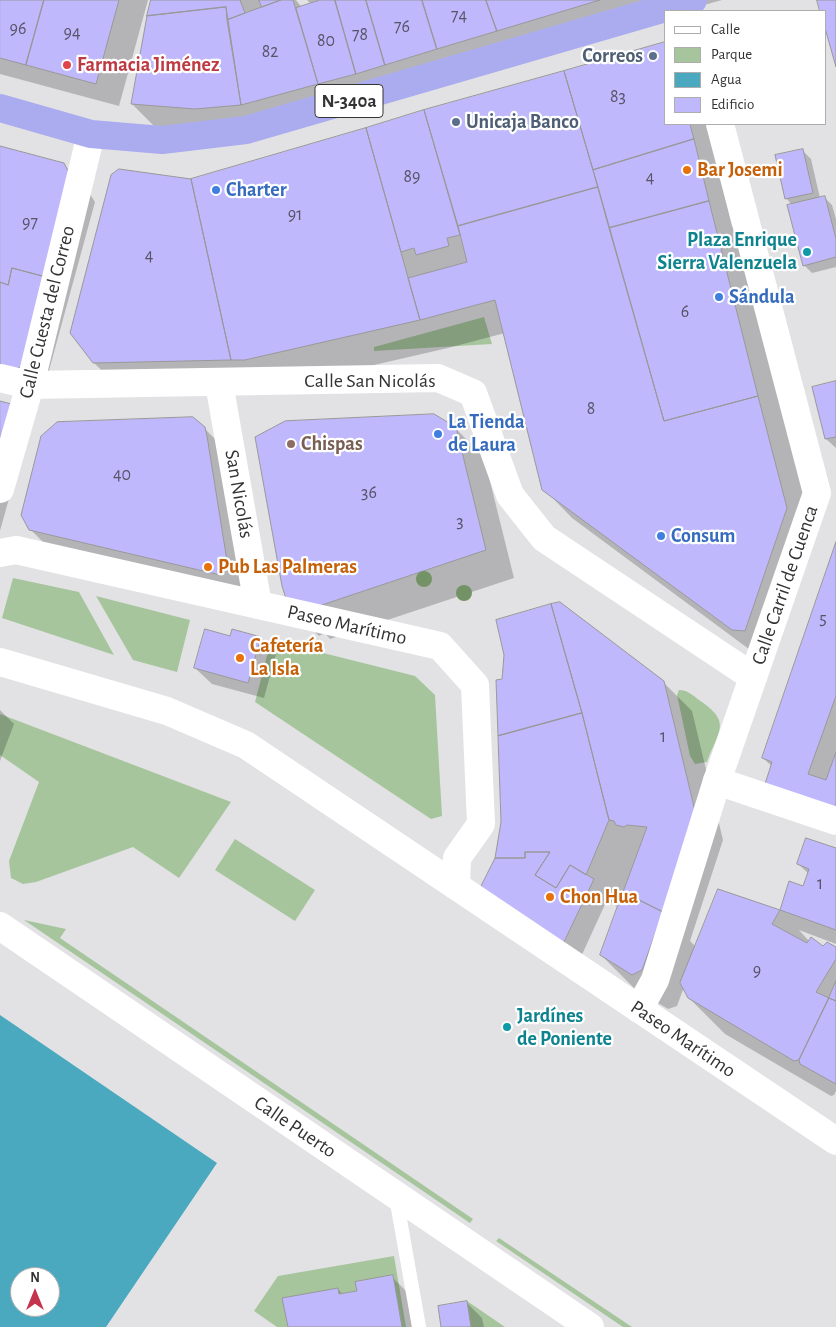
<!DOCTYPE html>
<html>
<head>
<meta charset="utf-8">
<style>
  body { margin:0 }
  #map { position:relative; width:836px; height:1327px; overflow:hidden; background:#e2e2e4; font-family:"Alegreya Sans",sans-serif }
  canvas { display:block }
  .legend { position:absolute; left:664px; top:10px; width:162px; height:115px; box-sizing:border-box; background:#fff; border:1px solid #adadae; margin:0; padding:6px 9px; list-style:none; font-size:15px; color:#333334 }
  .legend li { display:flex; align-items:center; gap:10px; height:25px }
  .legend b { width:25px; border:1px solid #adadae }
  .north { position:absolute; left:10px; top:1267px; width:50px; height:50px; box-sizing:border-box; background:#fff; border:1px solid #adadae; border-radius:50%; rotate:0deg; font-size:14px; font-weight:700; line-height:20px; text-align:center; color:#333334 }
  .north::after { content:''; display:block; margin:auto; width:18px; height:22px; background:#c4344d; clip-path:polygon(50% 0,100% 100%,50% 72%,0 100%) }
</style>
</head>
<body>
<div id="map">
<canvas width="836" height="1327"></canvas>
<ul class="legend">
<li><b style="height:6px;background:#fff"></b>Calle</li>
<li><b style="height:14px;background:#a6c59d"></b>Parque</li>
<li><b style="height:14px;background:#4aa9bf"></b>Agua</li>
<li><b style="height:14px;background:#bfb8fc"></b>Edificio</li>
</ul>
<div class="north">N</div>
</div>
<script>
const ctx = document.querySelector('canvas').getContext('2d');
ctx.lineJoin = 'round';
function paint(path, color) {
  ctx.fillStyle = color;
  ctx.fill(path, 'evenodd');
}
function stroke(path, color, width, dash) {
  ctx.strokeStyle = color;
  ctx.lineWidth = width;
  ctx.lineCap = dash ? 'butt' : 'round';
  ctx.setLineDash(dash || []);
  ctx.stroke(path);
}
function label(font, color, halo, rows, align = 'center') {
  ctx.font = font + ' "Alegreya Sans",sans-serif';
  ctx.lineWidth = 4.5;
  ctx.setLineDash([]);
  ctx.textBaseline = 'middle';
  ctx.strokeStyle = halo;
  ctx.fillStyle = color;
  for (const [text, x, y, turn = 0] of rows) {
    ctx.save();
    ctx.translate(x, y);
    ctx.rotate((+turn || 0) * Math.PI / 180);
    ctx.textAlign = isNaN(turn) ? turn : align;
    if (halo) ctx.strokeText(text, 0, 0);
    ctx.fillText(text, 0, 0);
    ctx.restore();
  }
}
const green = new Path2D(`
  M484,317L492,344L374,351V347Z
  M13,578L79,592L114,655L2,618Z
  M96,596L190,620L177,672L133,660Z
  M271,640L415,676L435,695L442,816L431,819L255,702Z
  M679,690C687,690 693,695 699,700C732,722 719,730 707,762L695,764L690,756L677,695Z
  M0,714L231,802L179,878L133,847L36,882L23,884L11,878L9,861L39,782L0,755Z
  M235,839L315,890L295,921L215,870Z
  M24,920L66,929L60,938L473,1219L470,1223Z
  M499,1238L632,1327H623L496,1241Z
  M394,1256L406,1327H402L393,1275L356,1282L357,1291L339,1294L338,1288L288,1327H277L254,1311L278,1276Z
  M467,1301L505,1327H471Z`);
const water = new Path2D(`
  M0,1015L217,1163L106,1327H0ZM20,1277H50V1307H20Z`);
const shadow = new Path2D(`
  M0,0H148L119,106L0,74Z
  M152,0H296L302,8L311,4L307,0H722L264,128L155,127L132,104Z
  M665,43V124H707L732,226L737,231L814,537L761,658L572,518L544,489L505,333L448,348L274,388L123,391L94,363L191,180Z
  M0,147L63,164L86,188L95,202L44,389L0,372Z
  M803,151L811,159L820,198L824,197L832,205L836,219V267L812,273L804,265L792,205L786,198Z
  M836,382V448L826,439Z
  M0,402L30,423L0,531Z
  M204,428L240,464L263,603L66,565L30,529Z
  M455,428L484,457L514,578L330,639L325,633L319,636L290,607Z
  M836,545V826L763,758Z
  M231,638H260L276,654L264,698L212,684L195,668Z
  M663,682L692,711L723,840L690,941L696,947L718,891L781,911L790,883L804,888L809,874L798,864L836,850V944L799,930L809,941L824,948H836V1091L834,1095L831,1096L725,1034L689,998L684,987L677,1006L668,1009L636,990L601,955L619,908L607,900L580,959L496,907Z
  M0,710L14,724L0,761Z
  M392,1277L415,1300L420,1327H289L338,1289L343,1295L358,1292Z
  M466,1302L482,1318L484,1327H443Z`);
const building = new Path2D(`
  M0,0H44L26,65L0,58Z
  M44,0H119L96,84L26,65Z
  M151,0H240L245,13L227,20L226,7L147,16Z
  M259,0H281L262,7Z
  M281,0H293L318,84L241,105L227,20Z
  M320,0H335L356,74L318,84L296,8Z
  M335,0H366L385,65L356,74Z
  M366,0H422L437,49L385,65Z
  M422,0H486L497,31L437,49Z
  M486,0H600L497,31Z
  M817,0H836V67L825,28V11H820Z
  M226,7L241,105L195,109L131,104L147,16Z
  M665,42V124H690L694,139L593,170L564,71Z
  M564,71L598,187L458,226L424,110Z
  M424,110L460,235L447,238L449,246L416,255L414,248L401,252L366,128Z
  M366,128L420,320L245,360H231L191,179Z
  M694,139L709,201L609,228L593,170Z
  M0,146L64,163L72,178L46,277L12,268L8,285L0,282Z
  M803,149L813,193L785,199L775,155Z
  M119,169L191,179L231,360L93,363L70,333L111,175Z
  M598,187L664,421L758,396L787,508L745,631L732,630L542,490L495,300L420,320L408,278L467,262L458,226Z
  M825,196L836,239V257L803,266L787,205Z
  M709,201L758,396L664,421L609,228Z
  M12,268L46,277L22,366L8,373L0,371V282L8,285Z
  M836,381V437L825,439L812,387Z
  M0,401L15,405L0,458Z
  M434,414L456,427L486,550L301,612L289,608L282,586L255,437L285,421Z
  M193,417L205,427L207,436L228,567L220,575L29,530L21,515L41,436L57,422Z
  M836,542V696L808,774L826,780L836,752V809L765,784L772,762L762,758Z
  M560,602L664,681L695,811L663,912L623,892L647,827L627,825L624,827L616,825L614,821L609,820L582,713L551,604Z
  M551,604L582,713L498,736L496,680L502,679L504,655L496,620Z
  M205,629L230,636L232,629L261,637L248,683L194,668Z
  M582,713L609,820L586,875L570,865L556,888L535,875L550,852H525V858H495L501,822L498,736Z
  M806,838L836,848V930L780,910L789,881L803,886L809,869L797,864Z
  M525,852H550L535,875L556,888L570,865L594,879L563,944L478,892L495,858H525Z
  M718,889L780,910L772,924L807,943L811,937L823,946L827,942L836,947V959L816,992L829,998L799,1060L794,1061L688,998L680,983Z
  M623,892L663,912L642,970L632,975L600,955Z
  M836,981V1001L829,998Z
  M829,998L836,1001V1084L800,1064L799,1060Z
  M393,1275L402,1327H288L282,1298L338,1288L339,1294L357,1291L355,1282Z
  M467,1301L471,1327H441L438,1306Z`);
const service = new Path2D(`
  M396,1197L419,1327`);
const minor = new Path2D(`
  M0,378L30,385L438,378L473,393L510,495L544,538L753,677
  M219,383L258,605
  M0,489L30,385L91,134
  M0,553L16,550L440,646L475,685L481,824L457,858L456,886
  M717,781L836,821`);
const tertiary = new Path2D(`
  M0,662L167,711L246,745L836,1141
  M0,926L590,1327
  M639,1009L655,980L717,781L817,493L720,124`);
const trunk = new Path2D(`
  M0,108L91,134L162,140L246,130L693,0`);
const trees = [
  [424,579],
  [464,593]
];
const markers = [
  [653,56,5,"#5c6f8a"],
  [67,65,5,"#e0444e"],
  [456,122,5,"#5c6f8a"],
  [687,170,5,"#e8710a"],
  [216,190,5,"#3f7fe0"],
  [807,252,5,"#0f9aa8"],
  [719,297,5,"#3f7fe0"],
  [438,434,5,"#3f7fe0"],
  [291,444,5,"#8d6e63"],
  [661,536,5,"#3f7fe0"],
  [208,567,5,"#e8710a"],
  [240,658,5,"#e8710a"],
  [550,897,5,"#e8710a"],
  [507,1027,5,"#0f9aa8"]
];
const numberNames = [
  ["74",459,16],
  ["76",402,27],
  ["96",18,29],
  ["94",72,33],
  ["78",360,35],
  ["80",326,41],
  ["82",270,52],
  ["83",618,97],
  ["89",412,177],
  ["4",650,178],
  ["91",295,215],
  ["97",30,223],
  ["4",149,256],
  ["6",685,312],
  ["8",591,409],
  ["40",122,475],
  ["36",369,493],
  ["3",460,522],
  ["5",823,619],
  ["1",663,737],
  ["1",820,884],
  ["9",757,971]
];
const shields = [
  [349,101,68]
];
const shieldNames = [
  ["N-340a",349,101]
];
const serviceNames = [
  ["Correos",643,56],
  ["Unicaja Banco",466,122,"left"]
];
const healthNames = [
  ["Farmacia Jiménez",77,65]
];
const foodNames = [
  ["Bar Josemi",697,170],
  ["Pub Las Palmeras",218,567],
  ["Cafetería",250,646],
  ["La Isla",250,669],
  ["Chon Hua",560,897]
];
const shopNames = [
  ["Charter",226,190],
  ["Sándula",729,297],
  ["La Tienda",448,422],
  ["de Laura",448,445],
  ["Consum",671,536]
];
const cultureNames = [
  ["Plaza Enrique",797,240],
  ["Sierra Valenzuela",797,263],
  ["Jardínes",517,1016,"left"],
  ["de Poniente",517,1039,"left"]
];
const streetNames = [
  ["Calle Cuesta del Correo",47,312,-76],
  ["Calle San Nicolás",370,381],
  ["San Nicolás",239,494,80],
  ["Calle Carril de Cuenca",785,585,-71],
  ["Paseo Marítimo",347,625,13],
  ["Paseo Marítimo",683,1039,34],
  ["Calle Puerto",295,1127,34]
];
const educationNames = [
  ["Chispas",301,444]
];
paint(green, '#a6c59d');
paint(water, '#4aa9bf');
paint(shadow, '#0003');
paint(building, '#bfb8fc');
stroke(building, '#989899', 1);
stroke(service, '#fff', 14);
stroke(minor, '#fff', 28);
stroke(tertiary, '#fff', 28);
stroke(trunk, '#ababef', 28);
ctx.fillStyle = '#739367';
for (const [x, y] of trees) {
  ctx.beginPath();
  ctx.arc(x, y, 8, 0, 2 * Math.PI);
  ctx.fill();
}
for (const [x, y, r, color] of markers) {
  const dot = new Path2D();
  dot.arc(x, y, r, 0, 2 * Math.PI);
  ctx.fillStyle = color;
  ctx.fill(dot);
  stroke(dot, '#fff', 2);
}
label('18px', '#565466', null, numberNames);
for (const [x, y, w] of shields) {
  const box = new Path2D();
  box.roundRect(x - w / 2, y - 16.5, w, 33, 4);
  ctx.fillStyle = '#fff';
  ctx.fill(box);
  stroke(box, '#333334', 1);
}
label('bold 19px', '#333334', null, shieldNames);
label('bold 20px', '#4e5e75', '#fff', serviceNames, 'right');
label('bold 20px', '#be3a42', '#fff', healthNames, 'left');
label('bold 20px', '#c56008', '#fff', foodNames, 'left');
label('bold 20px', '#366cbe', '#fff', shopNames, 'left');
label('bold 20px', '#0d838f', '#fff', cultureNames, 'right');
label('20px', '#333334', '#fff', streetNames);
label('bold 20px', '#785e54', '#fff', educationNames, 'left');
</script>
</body>
</html>
